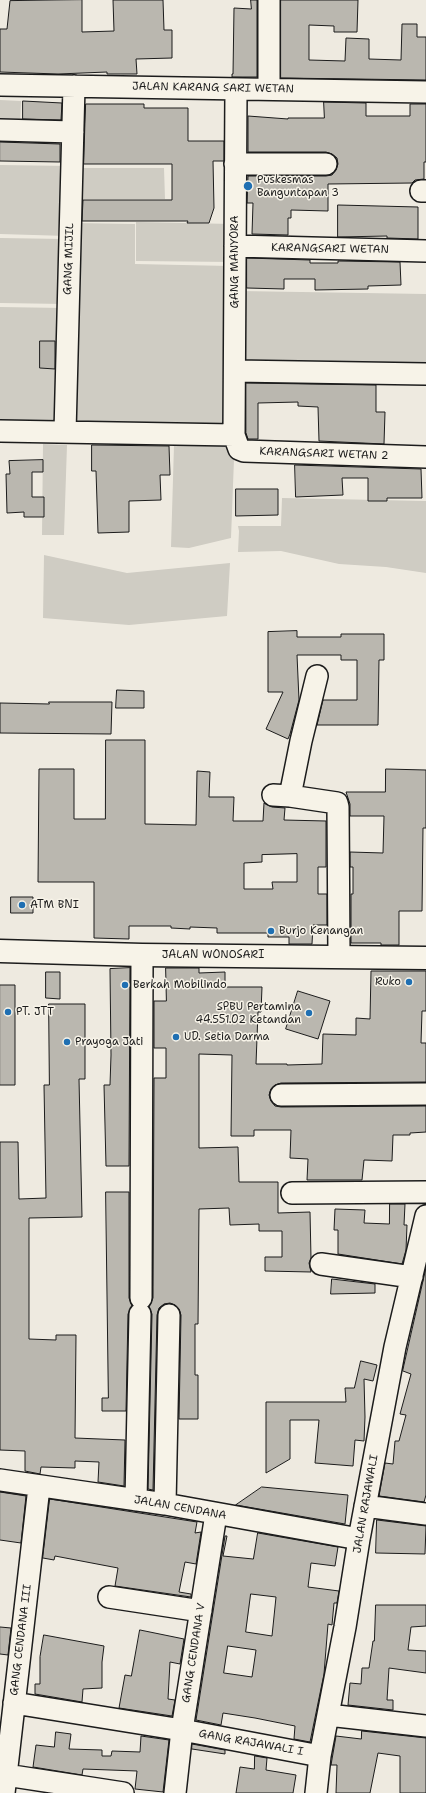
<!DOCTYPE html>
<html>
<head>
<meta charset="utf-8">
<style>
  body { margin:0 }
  canvas { display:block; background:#eeeae0 }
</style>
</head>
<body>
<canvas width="426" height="1793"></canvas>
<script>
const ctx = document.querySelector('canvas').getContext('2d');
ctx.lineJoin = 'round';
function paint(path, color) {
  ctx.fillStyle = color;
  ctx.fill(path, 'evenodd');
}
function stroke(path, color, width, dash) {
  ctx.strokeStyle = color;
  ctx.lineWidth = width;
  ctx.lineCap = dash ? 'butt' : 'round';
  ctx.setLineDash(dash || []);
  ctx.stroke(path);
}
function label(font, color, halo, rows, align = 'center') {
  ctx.font = font + ' "Shantell Sans",sans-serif';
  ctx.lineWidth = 3;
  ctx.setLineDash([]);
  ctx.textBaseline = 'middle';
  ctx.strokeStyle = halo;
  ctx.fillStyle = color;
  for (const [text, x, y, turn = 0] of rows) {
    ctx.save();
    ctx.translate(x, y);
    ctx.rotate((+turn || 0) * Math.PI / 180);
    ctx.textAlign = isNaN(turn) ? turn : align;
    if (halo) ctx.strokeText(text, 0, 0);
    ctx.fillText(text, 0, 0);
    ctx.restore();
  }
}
const green = new Path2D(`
  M0,100L21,101L20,127L0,126Z
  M0,165L69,166L67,236L0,234Z
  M75,168H164L165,199H75Z
  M136,222L233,224V262L136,261Z
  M76,223L135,224V264L230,266L227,430L72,427Z
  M0,238L65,239L64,304L0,303Z
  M239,291L426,294V373L237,369Z
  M0,307L64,308L61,429L0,427Z
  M43,444L67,445L64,535H42Z
  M174,445H230L234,459L231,538L189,548L171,547Z
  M282,498L426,501V573L386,567L339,564L281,551L238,552L239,531L238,526H281Z
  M44,555L127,573L230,563L227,616L129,625L43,618Z`);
const building = new Path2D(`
  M82,0V32L114,31L113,0H163L164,30H172V58L136,59L137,74H107V72L58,74L0,72V29H7L10,1Z
  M251,0H257V77H232V74H233L234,8L251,9Z
  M281,0H358L357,32H334V26L309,25V60L345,61L346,38L369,39V59L401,60L402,24H417V37H426V80L281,78Z
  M23,101L62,103L61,120L23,119Z
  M324,102L366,103V116H410V104H426V162H424V179L415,180L412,183L328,184V211L291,210V218H288V235L252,234L253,203H247L248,176H326L332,175L336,170L338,164L337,158L332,154L326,152H248V116L288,119V118H324Z
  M86,104H144V108H188V141H224V161H213L214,208L209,223H187L188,221H82L83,200H172V164H84Z
  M0,142L60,144V162L0,161Z
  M338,205L418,207V239L387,238V236L338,237Z
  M247,258L310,260V263H338V261L400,262L401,285L368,286V289L315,290V279H284V289L247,288Z
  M40,341H55V369L40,368Z
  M246,383L376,385V412H385L384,444L319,441L318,407L298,406V402L258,403V439H248L246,433Z
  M92,445L169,446L170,475H160L161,500L129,501V532L98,533L96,471H92Z
  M43,460V472H32V497H44V517H24V512L7,513L6,474H10L9,461Z
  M295,465L421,469L422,498H387V501H368V478H342L343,495L296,497Z
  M236,489H278V515L236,516Z
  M297,631V637H341V634H384V660H379L378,725H317L323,700H357V660H341V655H297L299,700L290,734L288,739L266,729L283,692H268V632Z
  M117,690L144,691V708H116Z
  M49,702H112L111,734L0,733V703L49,704Z
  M106,740H145V824L196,825L197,771L210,772L209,797H234L233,821H263L264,803L272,807L285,808L284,820L326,821V867H318V894H327V925H313L312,944H289V937H268V933H217V928L190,927V929L171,928V926H129V939L94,938V882H38L39,769H74V819H105ZM297,854V882H272L273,889H244V863L262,862V855Z
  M386,769L426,770V828H423L422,911H399V945H381V943H351V894H353V867H350V852L383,853L384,816H350V804L346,792H385Z
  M11,897H33V913H11Z
  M130,968L129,1166H106L104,1085H110L111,1055L110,969Z
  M166,968H199V973L225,972V987H262L261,1012H258L256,1064H287V1065L322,1064L323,1034L356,1035V1018L370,1019L371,971H426V1011H422L421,1043H426V1082L281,1083L275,1085L271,1089L269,1095L271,1101L275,1106L281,1107L426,1106V1132L410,1133V1135H393L392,1161L364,1160L362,1180H307L308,1159L290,1158L291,1130H254V1136H231L232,1055L199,1054V1148L238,1147L239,1182H278V1213L310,1212L311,1258L309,1263L311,1272L265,1271V1257H282V1231H259V1224L230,1225L229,1208L199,1209L198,1324H195V1375H198V1419H179L181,1315L179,1309L175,1305L170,1303L164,1304L159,1308L157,1315L153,1490L148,1489L152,1314L149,1307L153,1298L154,1078H166V1048H154V1001H166Z
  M46,972H60V999L46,998Z
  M0,985H15V1085H0Z
  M298,991L330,1001L318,1039L286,1029Z
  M49,1004H85V1079H79L82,1217L29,1218V1339L56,1340V1335H76L75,1438L125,1440L124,1486L98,1482L99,1462L75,1461V1468L41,1467L40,1474L25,1471V1451L0,1450V1142H18L19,1199L46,1198L44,1085H49Z
  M106,1192H129V1298L132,1306L128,1314L126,1411H102V1398H108Z
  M390,1204H405L404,1225H407L406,1250L402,1264L338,1254V1230H334L335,1209L365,1210L364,1223L389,1224Z
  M426,1268V1495L424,1502L379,1496L385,1463L393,1464L395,1441H399L406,1415L400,1414L411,1374L403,1371Z
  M332,1279L375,1284V1293L331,1294Z
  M361,1361L377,1365L373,1381L364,1379L365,1417L364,1441L355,1440L353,1466L315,1463L319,1420H290V1459L266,1473V1402H346L345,1388H354Z
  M262,1487L348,1495L345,1524L236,1505Z
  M0,1492L26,1496L21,1543L0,1540Z
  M50,1499L197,1522L195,1533L201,1532L196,1564L185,1562L179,1592L191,1594V1597L115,1586L118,1568L55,1556L54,1560L43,1558Z
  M377,1520L426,1526L425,1554L376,1553Z
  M258,1533L338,1547L335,1566L311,1563L308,1587L339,1591L337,1603H334L332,1625L328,1624L324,1674L310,1742L294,1739L295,1726L255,1718L223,1713L221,1725L196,1720L225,1536H227L223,1556L253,1559ZM251,1594L276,1597L272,1636L246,1632ZM228,1646L256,1650L252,1677L224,1673Z
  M376,1605H426V1626L411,1627L408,1650L426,1651V1673L389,1668L387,1700H393V1710L348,1705L350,1683L361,1684L362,1668H369L373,1641H374Z
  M0,1627L11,1628L8,1655L0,1654Z
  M140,1630L184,1639L180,1664L170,1662L168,1699L175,1700L172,1716L119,1708L125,1675L131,1676Z
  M44,1635L104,1646L102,1662V1688L83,1689L82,1702L35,1694V1684H40V1657Z
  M362,1731L426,1738V1793H400V1756L378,1753L370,1793H336L337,1765H331L336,1736L361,1739Z
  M56,1732L71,1734L69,1749L102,1750V1756H111L112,1751L140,1752L141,1736L169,1740L163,1792L135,1789L137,1771L83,1769L82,1775L33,1767L36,1745L54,1747Z
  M192,1744L225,1750V1754L192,1749Z
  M255,1756L267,1758L266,1770L296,1775L293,1793H236L240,1767L254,1769Z`);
const minor = new Path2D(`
  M0,85L426,92
  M236,89L234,435L239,449L244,451L426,457
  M269,89V0
  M0,130L73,132
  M235,164H326
  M421,191H426
  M235,246L426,251
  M235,371L426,374
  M0,431L234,435
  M65,432L74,86
  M273,795L290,796L337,803L338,807L339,956
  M290,796L301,741L317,676
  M281,1095L426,1094
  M292,1193L426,1192
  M321,1264L412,1277
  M141,1298L142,955
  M0,1480L165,1504L359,1539
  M136,1500L140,1314
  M165,1504L169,1315
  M365,1506L426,1514
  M109,1597L201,1611
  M14,1703L182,1730L320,1756
  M328,1715L426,1726
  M6,1775L123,1793
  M4,1793L39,1487
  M175,1793L182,1730L216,1514
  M316,1793L320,1756L345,1627L359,1539L395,1347L426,1216`);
const major = new Path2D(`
  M0,951L142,955L426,958`);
const markers = [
  [248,186,5,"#1f6fb2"],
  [22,905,4,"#1f6fb2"],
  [271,931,4,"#1f6fb2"],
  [409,982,4,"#1f6fb2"],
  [125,985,4,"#1f6fb2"],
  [8,1012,4,"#1f6fb2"],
  [309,1013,4,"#1f6fb2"],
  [176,1037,4,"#1f6fb2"],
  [67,1042,4,"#1f6fb2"]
];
const streetNames = [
  ["JALAN KARANG SARI WETAN",213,88,1],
  ["KARANGSARI WETAN",330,249,1],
  ["GANG MIJIL",69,259,-88],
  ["GANG MANYORA",235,262,-90],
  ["KARANGSARI WETAN 2",324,454,2],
  ["JALAN WONOSARI",213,955],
  ["JALAN RAJAWALI",366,1504,-80],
  ["JALAN CENDANA",180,1508,10],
  ["GANG CENDANA III",21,1640,-83],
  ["GANG CENDANA V",194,1653,-81],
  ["GANG RAJAWALI I",251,1743,10]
];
const poiNames = [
  ["Puskesmas",257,180],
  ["Banguntapan 3",257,193],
  ["ATM BNI",30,905],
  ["Burjo Kenangan",279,931],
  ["Ruko",401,982,"right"],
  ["Berkah Mobilindo",133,985],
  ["SPBU Pertamina",301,1007,"right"],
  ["44.551.02 Ketandan",301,1020,"right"],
  ["PT. JTT",16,1012],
  ["UD. Setia Darma",184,1037],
  ["Prayoga Jati",75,1042]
];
paint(green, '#cfccc3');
paint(building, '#bab7af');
stroke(building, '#1c1c1c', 1);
stroke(minor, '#1c1c1c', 24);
stroke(major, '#1c1c1c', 25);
stroke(minor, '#f7f3e8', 21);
stroke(major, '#f7f3e8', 22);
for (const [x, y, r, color] of markers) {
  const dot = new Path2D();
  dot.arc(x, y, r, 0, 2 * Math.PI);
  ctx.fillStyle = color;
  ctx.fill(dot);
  stroke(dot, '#f7f3e8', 1.5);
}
label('11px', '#1c1c1c', '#f7f3e8', streetNames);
label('11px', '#1c1c1c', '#f7f3e8', poiNames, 'left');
</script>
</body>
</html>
